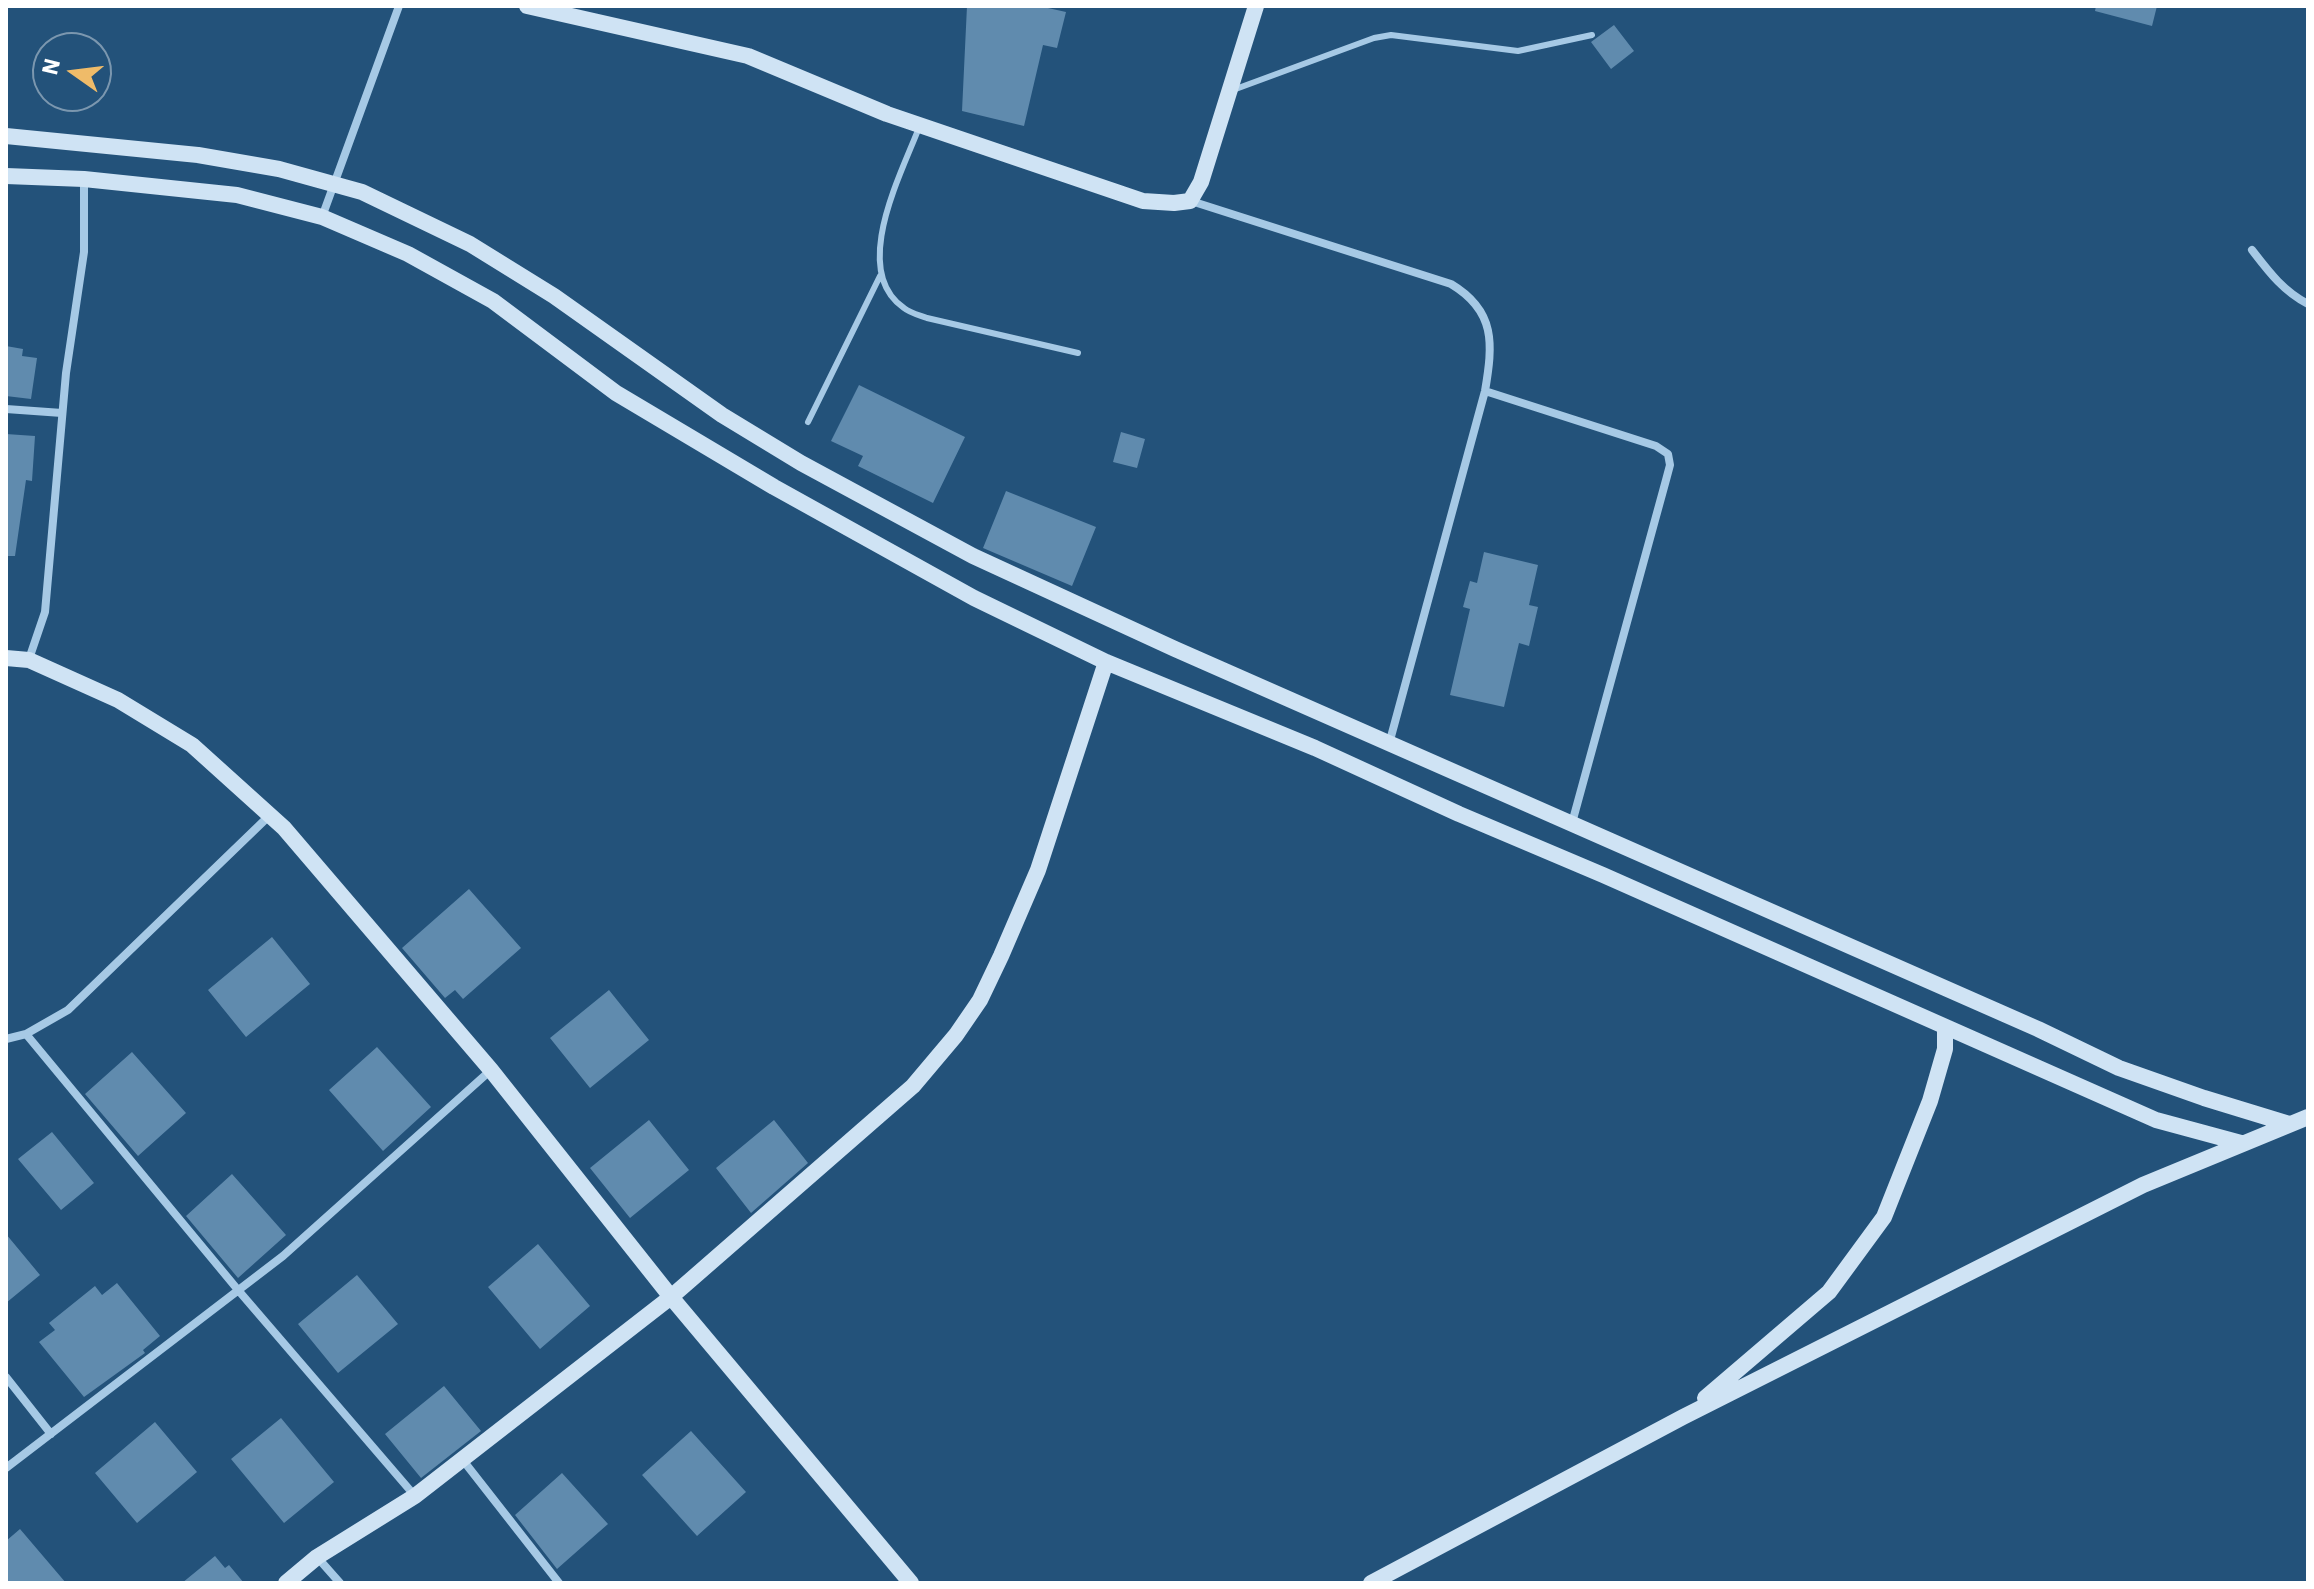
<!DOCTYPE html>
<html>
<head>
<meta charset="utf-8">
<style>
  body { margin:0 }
  #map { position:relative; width:2314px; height:1589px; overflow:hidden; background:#23527a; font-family:"IBM Plex Sans",sans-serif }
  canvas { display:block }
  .frame { position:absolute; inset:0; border:8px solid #fff; pointer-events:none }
  .north { position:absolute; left:32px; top:32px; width:80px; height:80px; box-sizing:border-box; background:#23527a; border:2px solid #7b97af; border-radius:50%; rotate:284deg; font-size:22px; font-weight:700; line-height:32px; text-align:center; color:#fff }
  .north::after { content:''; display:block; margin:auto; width:28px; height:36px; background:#efbb69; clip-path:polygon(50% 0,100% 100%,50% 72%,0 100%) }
</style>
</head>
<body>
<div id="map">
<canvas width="2314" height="1589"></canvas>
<div class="frame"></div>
<div class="north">N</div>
</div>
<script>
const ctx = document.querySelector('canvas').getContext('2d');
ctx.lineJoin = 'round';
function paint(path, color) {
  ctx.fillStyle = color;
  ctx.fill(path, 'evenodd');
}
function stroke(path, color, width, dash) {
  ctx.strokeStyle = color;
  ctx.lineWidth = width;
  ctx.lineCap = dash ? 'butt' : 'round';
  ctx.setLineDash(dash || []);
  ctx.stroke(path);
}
const building = new Path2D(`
  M967,6H1039L1066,12L1057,48L1043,45L1024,126L962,111Z
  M2096,6H2157L2152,26L2095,11Z
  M1614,25L1634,51L1611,69L1591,42Z
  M6,346L23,349L22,356L37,358L31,399L6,396Z
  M859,385L965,437L933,503L858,466L863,456L831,441Z
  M1121,432L1145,439L1137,468L1113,462Z
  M6,434L35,436L32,481L26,480L15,556H6Z
  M1006,491L1096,527L1072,586L983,548Z
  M1484,552L1538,565L1529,605L1538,607L1529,646L1519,643L1504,707L1450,695L1470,609L1463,607L1470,581L1477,583Z
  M469,889L521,948L463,999L455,990L445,998L402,948Z
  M272,937L310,984L246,1037L208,990Z
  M609,990L649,1040L590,1088L550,1038Z
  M377,1047L431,1107L383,1151L329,1090Z
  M132,1052L186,1113L138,1156L85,1094Z
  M649,1120L689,1170L630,1218L590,1168Z
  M774,1120L808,1163L751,1213L716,1168Z
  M52,1132L94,1183L61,1210L18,1159Z
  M232,1174L286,1235L238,1278L186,1216Z
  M6,1234L40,1275L6,1303Z
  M538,1244L590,1306L540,1349L488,1287Z
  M357,1275L398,1324L338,1373L298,1324Z
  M117,1283L160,1336L143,1350L145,1353L84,1397L39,1342L55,1330L49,1323L95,1286L102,1295Z
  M444,1386L481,1431L421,1478L385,1434Z
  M281,1418L334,1482L284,1523L231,1459Z
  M155,1422L197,1472L137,1523L95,1473Z
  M691,1431L746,1492L697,1536L642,1475Z
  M562,1473L608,1524L557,1569L515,1515Z
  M20,1529L66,1583H6V1541Z
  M215,1556L225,1568L229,1565L244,1583H182Z`);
const lane = new Path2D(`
  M1233,90L1374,38L1391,35L1518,51L1592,35
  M920,125C902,173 849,270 904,308C910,313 919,315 927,318L1078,353
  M808,422L880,276`);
const street = new Path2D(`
  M1191,201L1451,284C1496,311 1493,344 1485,391L1389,744
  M322,217L399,6
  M2252,250C2269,272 2283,291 2308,304
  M1485,391L1656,446L1668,454L1670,465L1666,480L1572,823
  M6,409L62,413
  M29,659L45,612L66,373L84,252V179
  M26,1034L238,1290L415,1496
  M6,1039L26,1034L68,1010L270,815
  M6,1377L51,1434
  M462,1459L559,1583
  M6,1468L283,1256L491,1070
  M317,1557L340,1583`);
const secondary = new Path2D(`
  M527,6L748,56L887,114L1143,201L1174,203L1190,201L1201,182L1256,6
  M6,136L198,155L279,169L362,192L470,244L554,296L722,415L801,463L973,556L1175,649L2038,1029L2119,1068L2204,1098L2289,1124
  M6,176L84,179L237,195L322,217L408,254L493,301L616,393L774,487L974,598L1106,662L1315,748L1459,814L1603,875L2156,1120L2241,1143
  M6,658L29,660L118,700L192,745L284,828L491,1070L671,1297L911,1583
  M1705,1398L1829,1292L1884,1217L1930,1101L1945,1049V1028
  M286,1583L317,1557L415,1496L671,1297L913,1086L956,1035L980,1000L1001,956L1038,870L1106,662
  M1371,1583L1683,1417L2143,1185L2308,1117`);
paint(building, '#608bae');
stroke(lane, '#a6c9e5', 6);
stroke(street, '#a6c9e5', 8);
stroke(secondary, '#cfe3f4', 16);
</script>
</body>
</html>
